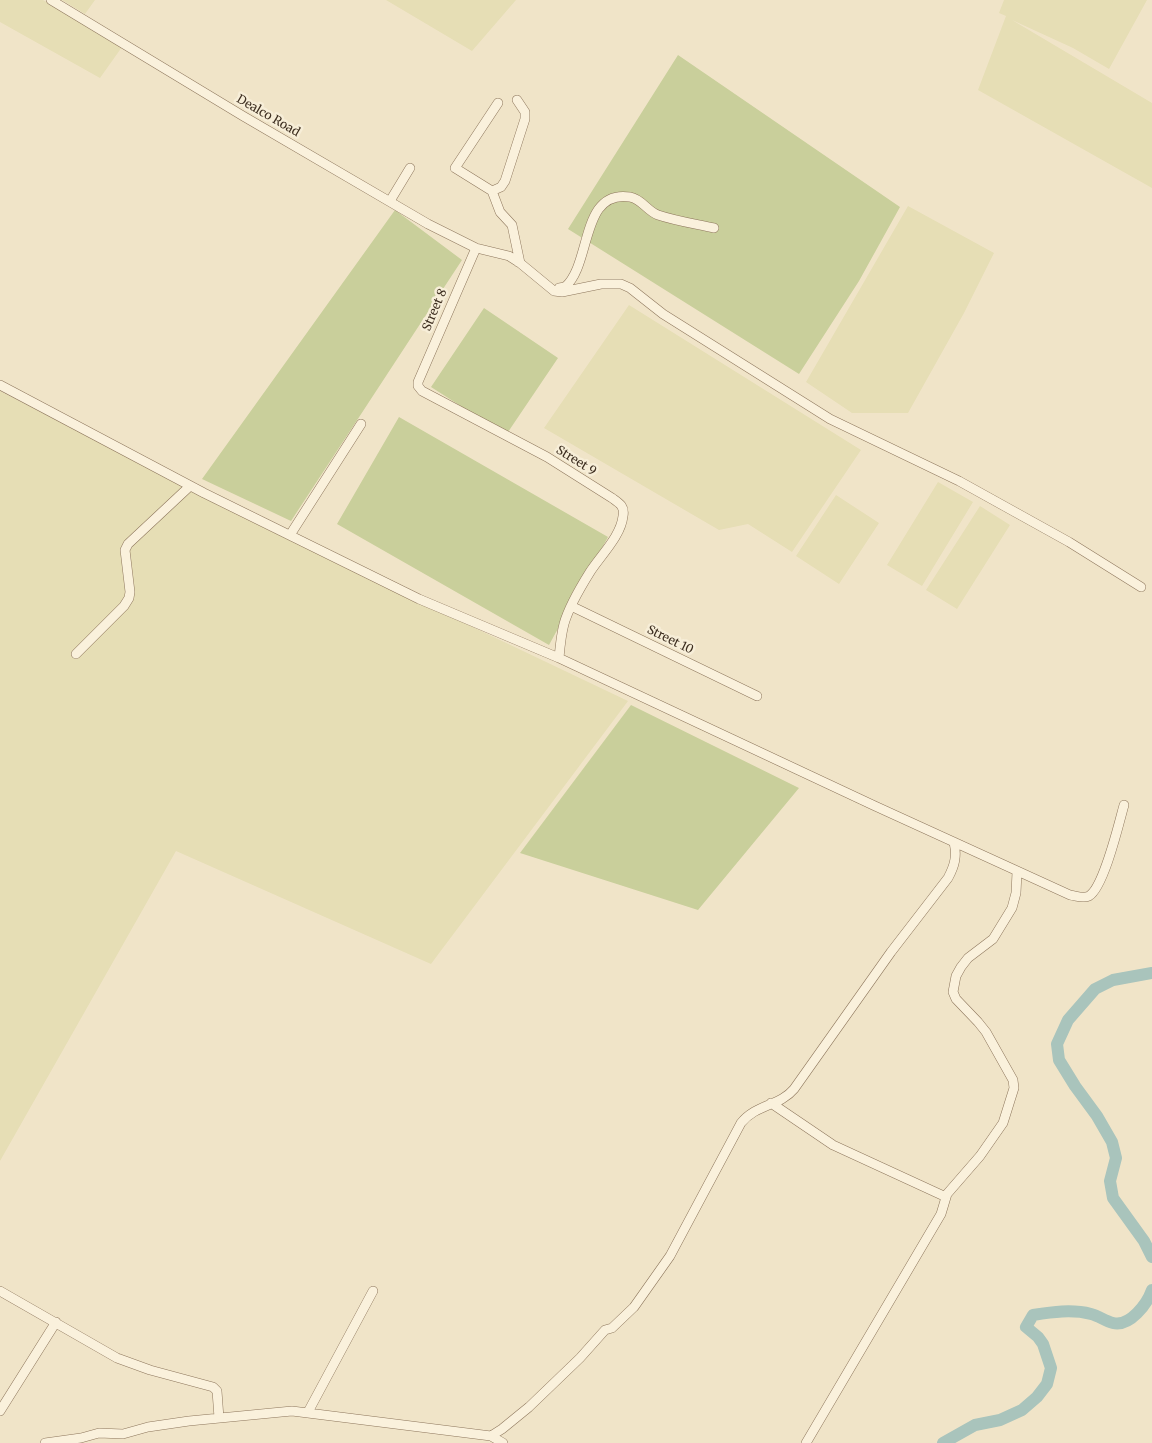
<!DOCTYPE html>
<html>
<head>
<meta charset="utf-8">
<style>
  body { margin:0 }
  canvas { display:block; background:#f0e4c8 }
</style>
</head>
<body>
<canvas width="1152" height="1443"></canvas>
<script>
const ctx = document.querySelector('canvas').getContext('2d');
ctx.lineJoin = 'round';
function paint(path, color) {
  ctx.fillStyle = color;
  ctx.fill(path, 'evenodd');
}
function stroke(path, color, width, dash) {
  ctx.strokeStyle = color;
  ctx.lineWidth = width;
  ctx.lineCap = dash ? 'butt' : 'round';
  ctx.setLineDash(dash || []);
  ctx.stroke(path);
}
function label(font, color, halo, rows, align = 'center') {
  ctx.font = font + ' Merriweather,serif';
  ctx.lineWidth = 5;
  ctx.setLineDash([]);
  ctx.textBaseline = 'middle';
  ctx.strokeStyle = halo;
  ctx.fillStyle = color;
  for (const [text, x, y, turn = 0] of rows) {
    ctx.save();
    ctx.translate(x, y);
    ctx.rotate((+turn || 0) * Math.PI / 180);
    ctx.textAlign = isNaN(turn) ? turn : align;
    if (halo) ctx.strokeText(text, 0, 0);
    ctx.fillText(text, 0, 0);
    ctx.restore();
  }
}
const farmland = new Path2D(`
  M0,0H43L122,47L100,78L0,22Z
  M62,0H95L85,14Z
  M386,0H516L472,51Z
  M1004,0H1147L1109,69L1073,48L1012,20L1152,103V188L978,90L1006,16L999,13Z
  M908,206L994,253L964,313L908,413H852L806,382Z
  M629,305L861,450L792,552L748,524L719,530L544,428Z
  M0,391L269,530L628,701L431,964L176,851L0,1161Z
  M938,482L973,502L922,586L887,565Z
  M836,495L879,523L839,584L796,556Z
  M980,506L1010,525L957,609L926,590Z`);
const green = new Path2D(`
  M678,55L900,207L859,281L799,374L568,229Z
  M395,210L462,260L291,521L202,479Z
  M484,308L558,358L506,435L431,387Z
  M399,417L608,537L549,645L337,524Z
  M631,705L799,788L698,910L520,853Z`);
const river = new Path2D(`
  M1152,973L1113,980L1095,989L1068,1020L1057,1044L1059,1060L1075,1086L1097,1116L1112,1142L1116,1158L1110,1181L1113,1198L1144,1241L1152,1257
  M943,1443L975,1425L1000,1420L1022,1410L1037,1397L1047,1384L1051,1368L1043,1344L1038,1337L1026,1327L1033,1315C1052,1312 1072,1309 1091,1314C1099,1316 1105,1321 1113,1323C1130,1327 1147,1304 1152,1290`);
const minor = new Path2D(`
  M51,0L243,116L428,224L476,248L509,256L520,263L554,291L562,292L601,284H621L630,288L663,314L830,419L959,481L1069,542L1141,587
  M498,103L455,168L492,191L500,212L512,225L520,263L518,262
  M492,191L501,187L505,181L525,119V112L517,100
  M390,201L410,168
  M476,248L418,382V386L422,391L547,457L612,498C619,503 625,506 623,516C621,536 601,555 590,572C580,588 569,606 564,624C561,635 560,647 559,658
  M559,288L565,287C592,264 580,189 630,197C642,199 647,211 658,215C676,221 696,224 714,228
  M0,385L204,493L419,599L559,658L875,806L1070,895C1077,896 1083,899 1089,896C1104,887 1119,823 1124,805
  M290,535L361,424
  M571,606L757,696
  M76,654L124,606L129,598L130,592L125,550L128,544L190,486
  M771,1103L833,1145L946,1197
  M0,1291L117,1358L150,1370L213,1387L217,1391L219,1418
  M0,1411L56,1322
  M308,1412L373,1291
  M491,1436L502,1429L529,1407L580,1358L605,1330L612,1328L634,1307L670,1256L741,1123C756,1104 780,1106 794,1089L891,952L948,878C955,865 957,856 954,842
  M45,1443L81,1438L99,1433L123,1434L148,1427L189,1421L292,1411L491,1436L503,1443
  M806,1443L941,1214L947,1194L980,1156L1003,1123L1014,1088L1013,1080L986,1032L978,1022L956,999L953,992L956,976L961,967L968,958L993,939L1012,908L1016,893L1017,872`);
const streetNames = [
  ["Dealco Road",268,116,30],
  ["Street 8",435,310,-67],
  ["Street 9",576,461,32],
  ["Street 10",670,640,26]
];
paint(farmland, '#e6deb5');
paint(green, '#c9cf9b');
stroke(river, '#a9c4bc', 12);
stroke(minor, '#8d765c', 10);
stroke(minor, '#faf1dc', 9);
label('12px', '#3d2e20', '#f7eed8', streetNames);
</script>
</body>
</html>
